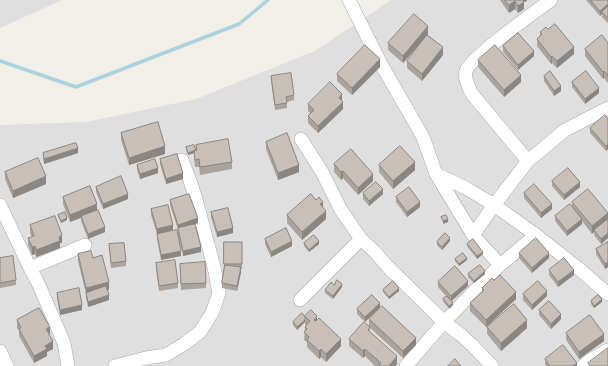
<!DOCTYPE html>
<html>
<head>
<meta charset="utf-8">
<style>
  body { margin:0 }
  canvas { display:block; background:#f2efe9 }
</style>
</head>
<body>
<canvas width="608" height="366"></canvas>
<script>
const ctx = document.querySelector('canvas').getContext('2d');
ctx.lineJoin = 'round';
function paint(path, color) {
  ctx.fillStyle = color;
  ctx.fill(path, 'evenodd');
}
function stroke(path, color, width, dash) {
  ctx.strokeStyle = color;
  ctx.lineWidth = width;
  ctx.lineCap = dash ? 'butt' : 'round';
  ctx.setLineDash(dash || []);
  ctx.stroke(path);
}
const residential = new Path2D(`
  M0,0H62L0,28Z
  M391,0H608V366H0V125L86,122L196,99L315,51Z`);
const stream = new Path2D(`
  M0,61L76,87L239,24L268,0`);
const minor = new Path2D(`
  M349,0L381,64L423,137L436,174L473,235L500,265
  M301,139L322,172L341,210L361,239
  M528,161L472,94C469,87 464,79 466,71C470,58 536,11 551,0
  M436,174L466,188L494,205L536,235L578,268L608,294
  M0,205L30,268L38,283L64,343L68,366
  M473,235L494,205L528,161L565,130L608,108
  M30,268L85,245
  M300,300L361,239L375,252L388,267L444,322L461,335L473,346L492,366
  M0,351L7,366
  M115,366L146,358L166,355L184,344L200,332L212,313L219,293L214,267L195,196L189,178L182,160
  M406,366L444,322L500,265L536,235
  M583,366L589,361L608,350`);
const wall = new Path2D(`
  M500,0H527V1L524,2V9L518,13L515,9L509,13Z
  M586,0H608V23L602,17V14L600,16Z
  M548,29L574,54L557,68L552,63L551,64L537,46V39L540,35V32Z
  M428,34L427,35L443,55L422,81L407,68V61L426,37L403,63L388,50V43Z
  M608,43V83L604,78L603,79L585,56V49Z
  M503,46L534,56L518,70L503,52Z
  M478,60L521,82L504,97L478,67Z
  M380,67L352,95L337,81V74Z
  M271,76L294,95V100L287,102V108L275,110L271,81Z
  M544,76L561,91L554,96L544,81Z
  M572,82L599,93L585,104L572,87Z
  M342,101L343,109L318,133L308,123V116L310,113L308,111V104Z
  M608,119V149L606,151L590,133V128Z
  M121,133L165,154L129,165L121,140Z
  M266,142L299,172L278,180L266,149Z
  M196,145L232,162V169L200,175L199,167H195L194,158V153L188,155L186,150V147L196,150Z
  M43,153H78L44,164L43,158Z
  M160,159L183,179L166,184L160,164Z
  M334,164L373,181L358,195L343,178L341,180L334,172Z
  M137,165L158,173L140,179L137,170Z
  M379,165L415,170L393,189L379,172Z
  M5,172L46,184L13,198L5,179Z
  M552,181L580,187L564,200L552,186Z
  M96,187L128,199L103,209L96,192Z
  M363,193L383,194L369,206L363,199Z
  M524,193L552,209L541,218L524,198Z
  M63,197L97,210L105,232L88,239L81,221V218L70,222L63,204Z
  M396,197L420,207L407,217L396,202Z
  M170,200L198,223L195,224L201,252L183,256L179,238L181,256L161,260L157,239V234L151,215V209L173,230L159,234L178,232V230L170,205Z
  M572,202L608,213V238L601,244L594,235V232L592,234L582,221V224L567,236L555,221V216L572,207Z
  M323,208L326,219L302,240L287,223V215Z
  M211,212L233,233L217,237L211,217Z
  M58,215L67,220L61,223L58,217Z
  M30,225L62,243H60V248L36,257L35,254L32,255L28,245V238L32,237L30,233Z
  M265,239L292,246L271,257L265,244Z
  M450,241L442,250L437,245V242Z
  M224,242H242V269H241L237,291L222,288V283L224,269Z
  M608,242V267L605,269L596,254V249Z
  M304,243L319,244L309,252L304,246Z
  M109,244L126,261V266L111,268Z
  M467,244L483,254L477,259L467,246Z
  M519,253L549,258L532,273L519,258Z
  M78,254L93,258L109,290H107L109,300L88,307L86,298V294L78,261Z
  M0,258L16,280V285L0,288Z
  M455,259L467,260L459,266L455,261Z
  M156,263L178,283V288L159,291L156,268Z
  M180,264L206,283V288L181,290Z
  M549,270L574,275L558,287L549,275Z
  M468,274H485L474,283L468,277Z
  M438,282L468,286L452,301L453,305L449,309L443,301V299L446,296L438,287Z
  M334,285L342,287L333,299L325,293V290Z
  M482,288L516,299L486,327L470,311V303L482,291Z
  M383,290L399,291L389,299L383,292Z
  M57,293L82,310L60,315L57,298Z
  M523,294L547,296L532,310L523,300Z
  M372,295L365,322L357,314V309Z
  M591,301L602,302L594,308L591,304Z
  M539,310L561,319L551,329L539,315Z
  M305,317L317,320L341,346L326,362L321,357L319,359L307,347V342L304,340L305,327L306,325L305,324V322L297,330L293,325V322Z
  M369,319L416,345L403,358L370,328V332L397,364L395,366H375L365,356L363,358L349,346V339L369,327Z
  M17,320L49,335L53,349L47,352V356L34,363L19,336V331L17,328Z
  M487,327L527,328L501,351L487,334Z
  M566,333L604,341L579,359L566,340Z
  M545,359L577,366H546L545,364Z`);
const shadedWall = new Path2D(`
  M521,0H527V1L524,2V9L518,13V6Z
  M515,1V9L509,13V5Z
  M608,4V9L602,12V14L600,16V11Z
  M428,26V34L403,63V56Z
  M443,47V55L422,81V74Z
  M574,47V54L557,68V61Z
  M534,51V56L518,70V65Z
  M552,56V63L551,64V57Z
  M380,59V67L352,95V88Z
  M604,71V78L603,79V72Z
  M521,75V82L504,97V90Z
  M561,86V91L554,96V91Z
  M599,88V93L585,104V99Z
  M342,94V101L339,98Z
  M343,102V109L318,133V126Z
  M608,144V149L606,151V146Z
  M165,146V154L129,165V158Z
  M78,148V153L44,164V159Z
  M194,151V153L188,155V153Z
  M415,162V170L393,189V181Z
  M299,165V172L278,180V173Z
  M158,168V173L140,179V174Z
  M343,171V178L341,180V172Z
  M183,173V179L166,184V179Z
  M373,174V181L358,195V188Z
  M46,176V184L13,198V191Z
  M580,182V187L564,200V195Z
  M383,189V194L369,206V201Z
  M128,194V199L103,209V204Z
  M323,202V209L320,204Z
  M420,202V207L407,217V212Z
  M97,204V211L70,222V215Z
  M552,204V209L541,218V213Z
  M326,211V219L302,240V232Z
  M608,213V221L594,230V232L592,234V226Z
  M67,218V220L61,223V221Z
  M198,218V223L178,230V225Z
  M448,219V222L443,224V221Z
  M582,219V224L567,236V231Z
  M173,225V230L157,235V229Z
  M105,227V232L88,239V234Z
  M233,228V233L217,237V232Z
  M608,233V238L601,244V239Z
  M62,235V243H60V248L36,257V250L59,237Z
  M450,238V241L442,250V247Z
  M292,241V246L271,257V252Z
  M319,241V244L309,252V250Z
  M35,246V254L32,255V247Z
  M201,247V252L183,256V251Z
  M181,251V256L161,260V255Z
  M483,252V254L477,259V256Z
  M549,253V258L532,273V268Z
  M467,258V260L459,266V264Z
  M608,262V267L605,269V264Z
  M241,267V273L237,291V286Z
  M574,270V275L558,287V282Z
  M485,271V274L474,283V281Z
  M468,281V286L451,301V296Z
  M109,282V290L86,295V288Z
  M342,284V287L333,299V296Z
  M399,288V291L389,299V297Z
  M547,291V296L532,310V305Z
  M516,292V299L486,327V320Z
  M109,295V300L88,307V302Z
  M602,299V302L594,308V306Z
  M380,303V308L365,322V317Z
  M453,303V305L449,309V306Z
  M82,305V310L60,315V310Z
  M561,314V319L551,329V324Z
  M317,316V323L314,320Z
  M305,320V322L297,330V327Z
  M527,320V328L501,351V343Z
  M50,327V335L46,329Z
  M604,334V341L579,359V352Z
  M416,338V345L403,358V351Z
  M341,339V346L326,362V354Z
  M53,341V349L47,352V356L34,363V356L45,346Z
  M321,349V357L319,359V351Z
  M365,349V356L363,358V351Z
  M397,356V364L395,366H389Z
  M577,363V366H573Z`);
const building = new Path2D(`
  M505,0H523L524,2L518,6L515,1L509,5Z
  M591,0H608V4L600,11Z
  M608,6V18L602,12Z
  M414,14L428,26L403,56L388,43Z
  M555,24L574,47L557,61L552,56L551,57L537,39L542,34L540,32L546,27L548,29Z
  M518,33L534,51L518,65L503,46Z
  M427,35L443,47L422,74L407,61Z
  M602,35L608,43V76L604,71L603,72L585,49Z
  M365,45L380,59L352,88L337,74Z
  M495,45L521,75L504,90L478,60Z
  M550,71L561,86L554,91L544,76Z
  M586,71L599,88L585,99L572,82Z
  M291,73L294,95L286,97L287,103L275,105L271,76Z
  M330,82L342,94L339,98L343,102L318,126L308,116L314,110L308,104Z
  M605,115L608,119V144L606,146L590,128Z
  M158,122L165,146L129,158L121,133Z
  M287,133L299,165L278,173L266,142Z
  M228,139L232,162L200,167L199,159L195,160L194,151L197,150L196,145Z
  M76,143L78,148L44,159L43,153Z
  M194,145L196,150L188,153L186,147Z
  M400,146L415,162L393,181L379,165Z
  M351,149L373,174L358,188L343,171L341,172L334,164Z
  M177,154L183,173L166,179L160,159Z
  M38,158L46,176L13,191L5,172Z
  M155,159L158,168L140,174L137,165Z
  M568,168L580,182L564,195L552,181Z
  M121,176L128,194L103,204L96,187Z
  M376,182L383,189L369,201L363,193Z
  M534,184L552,204L541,213L524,193Z
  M90,186L97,204L70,215L63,197Z
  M409,187L420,202L407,212L396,197Z
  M588,189L608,213L592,226L572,202Z
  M189,194L198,218L178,225L170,200Z
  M311,194L316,200L319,197L323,202L320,204L326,211L302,232L287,215Z
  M570,204L582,219L567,231L555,216Z
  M168,205L173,225L157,229L151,209Z
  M228,208L233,228L217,232L211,212Z
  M98,210L105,227L88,234L81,216Z
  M65,212L67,218L61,221L58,215Z
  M446,215L448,219L443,221L441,217Z
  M55,216L62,235L59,237L60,241L36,250L35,246L32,247L28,238L34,236L30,225Z
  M608,219V233L601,239L594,230Z
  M195,224L201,247L183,251L178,228Z
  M286,228L292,241L271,252L265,239Z
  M177,230L181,251L161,255L157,234Z
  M445,233L450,238L442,247L437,242Z
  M314,235L319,241L309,250L304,243Z
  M536,238L549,253L532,268L519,253Z
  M473,239L483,252L477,256L467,244Z
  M224,242H242V264H224Z
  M608,242V262L605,264L596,249Z
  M124,243L126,261L111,263L109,244Z
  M91,251L93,258L102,255L109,282L86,288L78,254Z
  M463,253L467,258L459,264L455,259Z
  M13,256L16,280L0,283V258Z
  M564,258L574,270L558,282L549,270Z
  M175,260L178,283L159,286L156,263Z
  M205,262L206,283L181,284L180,264Z
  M225,265L241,267L237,286L222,283Z
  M480,265L485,271L474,281L468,274Z
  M455,266L468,281L451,296L438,282Z
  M500,275L516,292L486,320L470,303L484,290L482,288L492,278L494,280Z
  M337,280L342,284L333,296L325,290L331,282L334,285Z
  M393,281L399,288L389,297L383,290Z
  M538,281L547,291L532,305L523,294Z
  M106,286L109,295L88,302L86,293Z
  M79,288L82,305L60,310L57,293Z
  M372,295L380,303L365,317L357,309Z
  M598,295L602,299L594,306L591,301Z
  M447,296L453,303L449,306L443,299Z
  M549,301L561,314L551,324L539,310Z
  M514,304L527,320L501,343L487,327Z
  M382,306L416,338L403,351L369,319Z
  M39,308L50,327L46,329L53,341L45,346L47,349L34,356L19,329L21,328L17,320Z
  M311,310L317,316L314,320L316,321L319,318L341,339L326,354L321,349L319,351L307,340L309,337L304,332L307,329L305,327L310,321L305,316Z
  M302,313L305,317V320L297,327L293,322Z
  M590,315L604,334L579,352L566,333Z
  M364,322L370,327L368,330L397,356L389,366H380L379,365L381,363L365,349L363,351L349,339Z
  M563,345L577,363L573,366H550L545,359Z
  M608,348V366H590L588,363Z
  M455,359L461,366H448Z`);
paint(residential, '#e0dfdf');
stroke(stream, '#aad3df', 3.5);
stroke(minor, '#a9a9a9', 14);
stroke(minor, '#fff', 13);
paint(wall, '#aba49e');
paint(shadedWall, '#8b8681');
paint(building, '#c7bfb8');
stroke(building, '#8b8681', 1);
</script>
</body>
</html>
